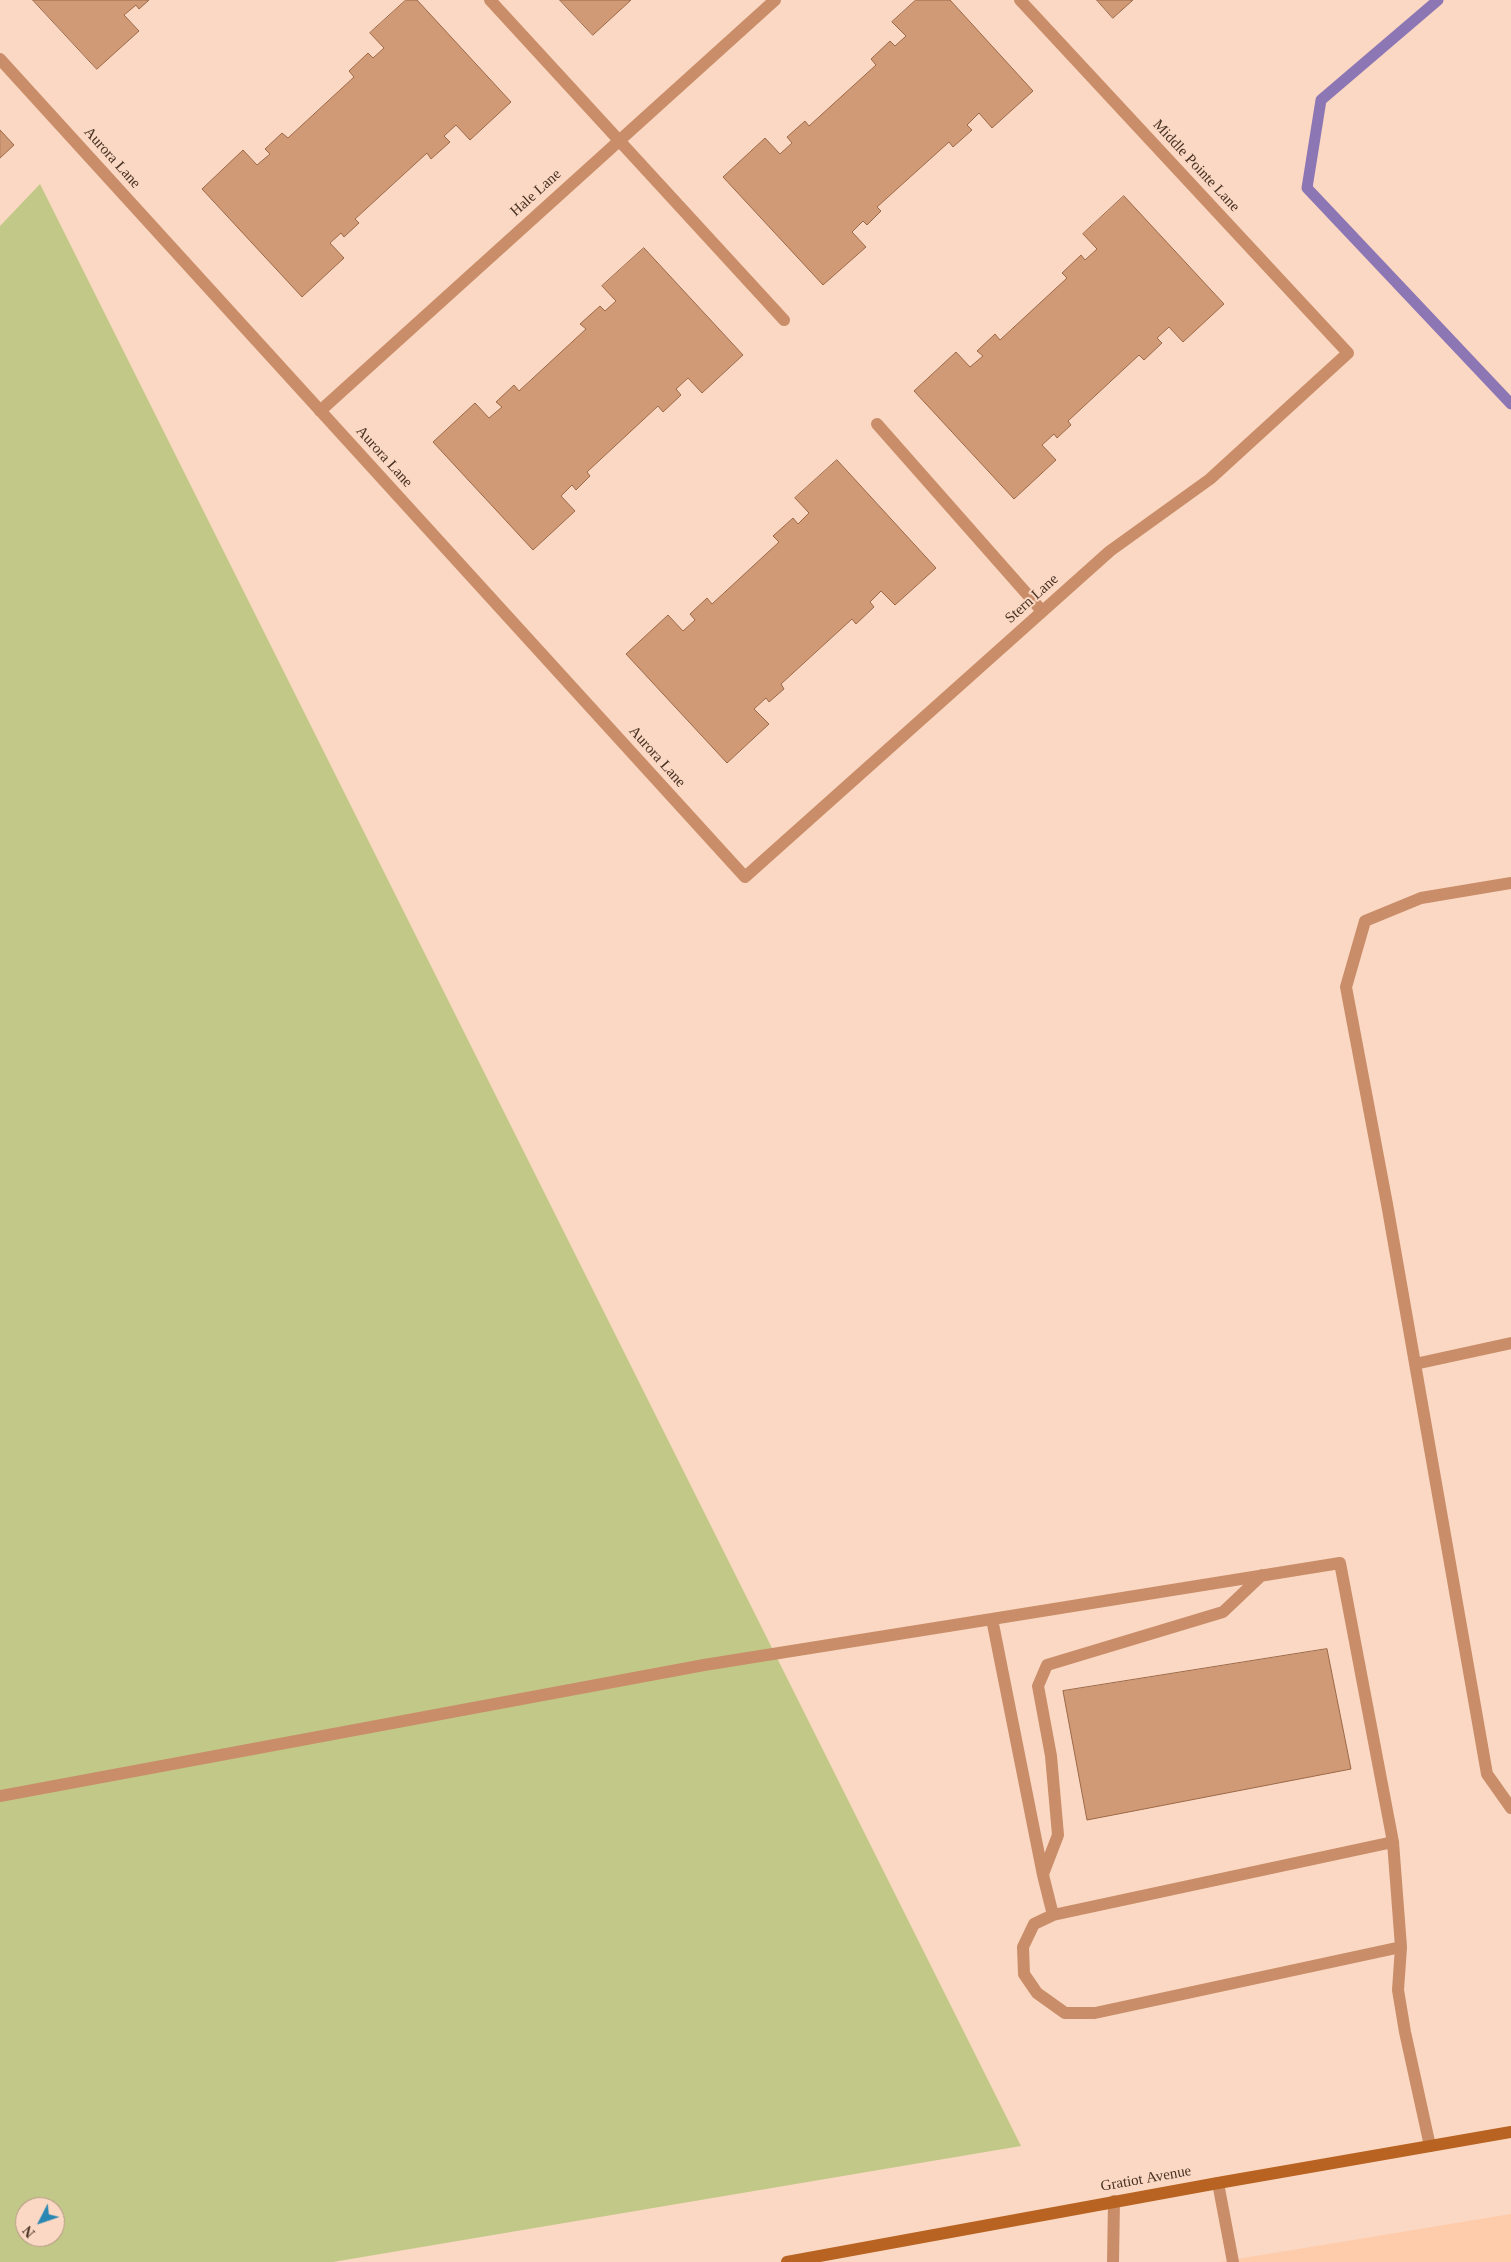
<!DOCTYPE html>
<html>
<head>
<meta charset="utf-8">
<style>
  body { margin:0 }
  #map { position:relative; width:1511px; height:2262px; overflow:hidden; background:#fbd8c3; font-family:"Times New Roman",serif }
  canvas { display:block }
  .north { position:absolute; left:15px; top:2197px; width:50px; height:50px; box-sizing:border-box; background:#fbd8c3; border:1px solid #b39583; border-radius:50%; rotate:229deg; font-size:14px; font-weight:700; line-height:20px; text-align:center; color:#483123 }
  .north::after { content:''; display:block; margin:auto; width:18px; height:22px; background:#2987b3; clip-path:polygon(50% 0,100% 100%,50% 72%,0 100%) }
</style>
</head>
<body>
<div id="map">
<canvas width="1511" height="2262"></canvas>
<div class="north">N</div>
</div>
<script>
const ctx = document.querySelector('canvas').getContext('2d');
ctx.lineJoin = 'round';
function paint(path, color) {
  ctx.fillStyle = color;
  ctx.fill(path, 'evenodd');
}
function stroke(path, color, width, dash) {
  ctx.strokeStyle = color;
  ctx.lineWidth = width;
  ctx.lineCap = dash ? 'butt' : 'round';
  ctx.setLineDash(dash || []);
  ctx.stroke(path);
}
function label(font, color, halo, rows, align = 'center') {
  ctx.font = font + ' "Times New Roman",serif';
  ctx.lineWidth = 4;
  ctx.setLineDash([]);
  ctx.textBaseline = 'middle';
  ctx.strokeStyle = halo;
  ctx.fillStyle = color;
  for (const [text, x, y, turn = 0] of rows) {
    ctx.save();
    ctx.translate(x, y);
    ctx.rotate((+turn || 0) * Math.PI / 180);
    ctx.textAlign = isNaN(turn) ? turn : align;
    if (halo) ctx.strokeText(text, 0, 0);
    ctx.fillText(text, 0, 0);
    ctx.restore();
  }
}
const built = new Path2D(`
  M1511,2214V2262H1219Z`);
const green = new Path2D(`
  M40,184L1021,2146L333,2262H0V226ZM25,2207H55V2237H25Z`);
const stream = new Path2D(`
  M1438,0L1321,100L1307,188L1511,404`);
const building = new Path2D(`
  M33,0H149L139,9L136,5L124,15L139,31L97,69Z
  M406,0H417L511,102L470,140L456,125L444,136L450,142L431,159L427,153L355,219L359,223L344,237L341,233L330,243L344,258L302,297L202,189L243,150L257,165L270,154L265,149L282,133L288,138L354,77L349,71L368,53L373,58L384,48L370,33Z
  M560,0H631L593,35Z
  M916,0H950L1033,91L992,128L979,113L967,125L972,130L953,147L949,142L877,207L881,211L867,225L863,221L852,232L866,247L823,285L723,177L765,138L780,154L792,143L787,137L805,121L809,126L876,65L871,59L890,41L895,46L906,36L892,22Z
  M1097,0H1133L1113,18Z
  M0,130L14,145L0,158Z
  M1124,196L1224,304L1183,342L1169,327L1157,338L1162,343L1144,360L1139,355L1068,421L1071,425L1057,438L1054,434L1042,445L1056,460L1014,499L914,391L956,352L970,367L983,356L977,351L995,334L1000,340L1067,278L1062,273L1081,255L1085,260L1097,249L1083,234Z
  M644,248L743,355L702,393L688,378L676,389L681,395L663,412L658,406L587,472L590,476L576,490L572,485L561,496L575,511L533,550L433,442L475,403L489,418L502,407L496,402L514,385L519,391L586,329L580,324L600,306L605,311L616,301L602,286Z
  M837,460L936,568L895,605L881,591L870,602L874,607L856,624L852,619L781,684L784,689L769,702L766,698L754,709L769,724L727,763L626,654L668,615L683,631L695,620L690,614L707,598L712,604L779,542L773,536L793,518L798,524L809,513L795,498Z
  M1327,1649L1351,1769L1087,1820L1063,1691Z`);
const lane = new Path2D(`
  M490,0L784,320
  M877,424L1042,611
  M1511,883L1421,898L1365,921L1346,987L1387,1204L1487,1774L1511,1808
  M1415,1364L1511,1343
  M0,1796L704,1665L992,1619
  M1393,1842L1053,1915L1043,1875L992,1619L1340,1563L1393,1842L1401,1947L1398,1990L1405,2032L1430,2146
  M1043,1874L1058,1835L1051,1756L1038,1686L1047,1665L1223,1612L1262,1575
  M1053,1915L1034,1924L1023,1947L1024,1974L1037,1993L1065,2013H1095L1401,1947
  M1218,2183L1233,2262
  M1113,2262L1114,2201`);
const street = new Path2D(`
  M0,59L745,877L1110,551L1210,479L1348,353L1020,0
  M320,411L775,0`);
const secondary = new Path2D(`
  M787,2262L1218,2183L1511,2132`);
const streetNames = [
  ["Aurora Lane",112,158,48],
  ["Middle Pointe Lane",1196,166,47],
  ["Hale Lane",536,193,-42],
  ["Aurora Lane",384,457,48],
  ["Stern Lane",1032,599,-42],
  ["Aurora Lane",657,757,48],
  ["Gratiot Avenue",1146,2179,-10]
];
paint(built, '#fecbab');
paint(green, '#c2c988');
stroke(stream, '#8d76b4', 11);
paint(building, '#d09a77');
stroke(building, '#9c6948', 1);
stroke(lane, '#c98e69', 12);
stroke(street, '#c98e69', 12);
stroke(secondary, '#b86321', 12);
label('15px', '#483123', '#fbd8c3', streetNames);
</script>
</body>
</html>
